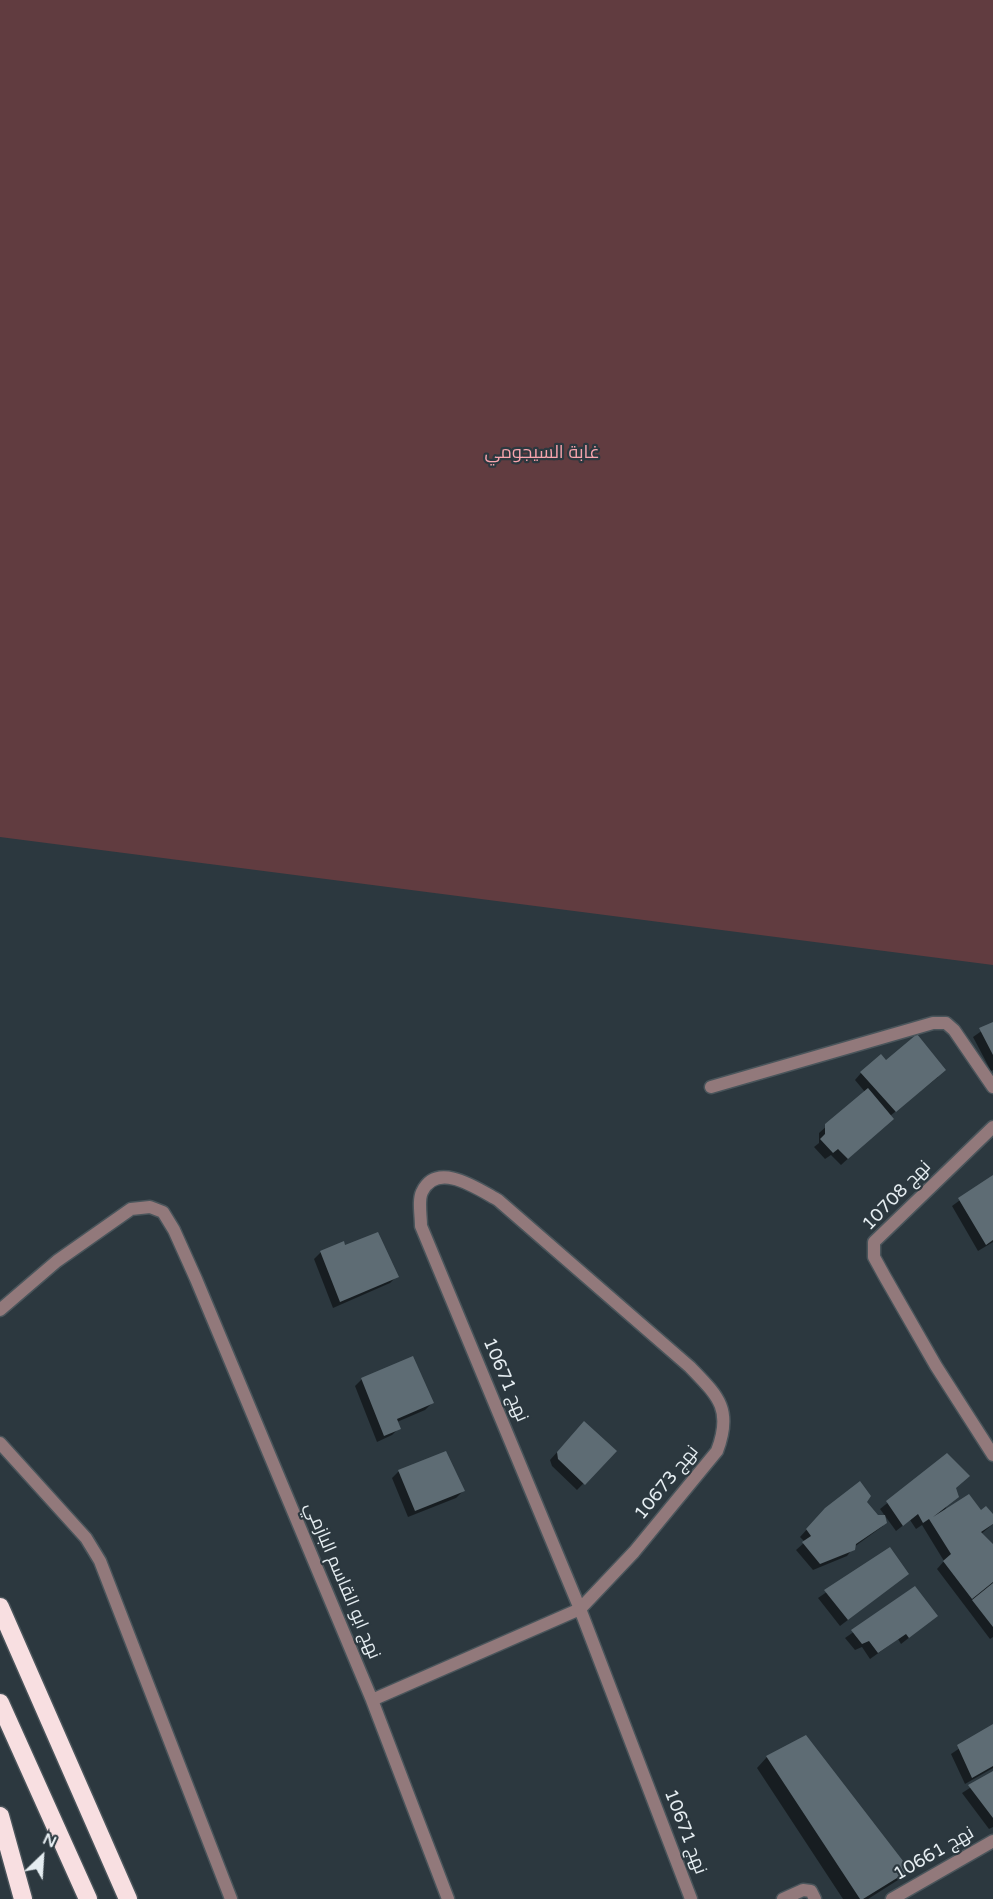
<!DOCTYPE html>
<html>
<head>
<meta charset="utf-8">
<style>
  body { margin:0 }
  #map { position:relative; width:993px; height:1899px; overflow:hidden; background:#2c383f; font-family:"Varela Round",sans-serif }
  canvas { display:block }
  .north { position:absolute; left:12px; top:1827px; width:60px; height:60px; -webkit-text-stroke:4px #2c383f; paint-order:stroke; rotate:25deg; font-size:16px; font-weight:700; line-height:24px; text-align:center; color:#e5edf1 }
  .north::after { content:''; display:block; margin:auto; width:21px; height:27px; background:#e5edf1; clip-path:polygon(50% 0,100% 100%,50% 72%,0 100%) }
</style>
</head>
<body>
<div id="map">
<canvas width="993" height="1899"></canvas>
<div class="north">N</div>
</div>
<script>
const ctx = document.querySelector('canvas').getContext('2d');
ctx.lineJoin = 'round';
function paint(path, color) {
  ctx.fillStyle = color;
  ctx.fill(path, 'evenodd');
}
function stroke(path, color, width, dash) {
  ctx.strokeStyle = color;
  ctx.lineWidth = width;
  ctx.lineCap = dash ? 'butt' : 'round';
  ctx.setLineDash(dash || []);
  ctx.stroke(path);
}
function label(font, color, halo, rows, align = 'center') {
  ctx.font = font + ' "Varela Round",Cairo,sans-serif';
  ctx.lineWidth = 4.5;
  ctx.setLineDash([]);
  ctx.textBaseline = 'middle';
  ctx.strokeStyle = halo;
  ctx.fillStyle = color;
  for (const [text, x, y, turn = 0] of rows) {
    ctx.save();
    ctx.translate(x, y);
    ctx.rotate((+turn || 0) * Math.PI / 180);
    ctx.textAlign = isNaN(turn) ? turn : align;
    if (halo) ctx.strokeText(text, 0, 0);
    ctx.fillText(text, 0, 0);
    ctx.restore();
  }
}
const green = new Path2D(`
  M0,0H993V965L0,837Z`);
const shadow = new Path2D(`
  M993,1023V1070L991,1071L973,1037Z
  M886,1063L938,1077L890,1116L885,1125L841,1165L831,1155L825,1159L814,1147L819,1143V1133L865,1092L855,1080L861,1073Z
  M993,1176V1242L978,1251L952,1206Z
  M344,1248L397,1276L390,1283L333,1308L314,1259L321,1252Z
  M362,1379L432,1403L425,1410L397,1422L399,1428L392,1435L377,1442L355,1386Z
  M578,1429L615,1451L577,1490L552,1466L550,1460Z
  M445,1453L463,1491L456,1498L408,1517L392,1478L398,1472Z
  M947,1455L955,1488L945,1510L981,1512L993,1516V1524L981,1534L993,1547V1637L990,1639L937,1569L944,1561L922,1525L916,1529L910,1520L896,1531L880,1509Z
  M818,1517H884L883,1526L854,1547L847,1556L813,1570L796,1550L805,1542L800,1537Z
  M889,1549L900,1580L840,1626L818,1598Z
  M915,1589L929,1622L901,1644L898,1639L870,1659L862,1647L855,1650L845,1638Z
  M993,1726V1768L965,1784L951,1754Z
  M767,1757L908,1870L898,1880L868,1899H843L757,1768Z
  M993,1773V1827L989,1829L962,1793Z`);
const building = new Path2D(`
  M993,1022V1055L979,1028Z
  M917,1034L946,1070L896,1112L860,1072L881,1054L886,1060Z
  M868,1088L894,1119L848,1159L838,1149L833,1153L820,1139L825,1134V1124Z
  M993,1175V1240L986,1245L958,1198Z
  M378,1232L399,1277L340,1302L320,1251L344,1241L345,1245Z
  M413,1356L434,1403L397,1419L401,1429L384,1436L361,1378Z
  M584,1421L617,1451L585,1485L558,1459L557,1452Z
  M446,1451L465,1491L415,1511L398,1470Z
  M947,1453L970,1476L956,1488L959,1497L933,1517L969,1494L981,1510L986,1506L993,1514V1524L981,1532L993,1544V1582L972,1599L943,1561L951,1554L929,1519L923,1523L918,1514L903,1526L886,1501Z
  M860,1481L871,1496L867,1502L878,1515H885L887,1523L856,1544L855,1550L820,1564L802,1542L811,1536L806,1529L825,1508Z
  M890,1547L909,1574L848,1620L824,1590Z
  M993,1583V1627L972,1600Z
  M915,1586L938,1616L909,1638L906,1634L878,1653L869,1641L862,1644L851,1630Z
  M993,1724V1766L972,1778L957,1745Z
  M806,1735L910,1870L863,1899H860L766,1756Z
  M993,1771V1818L968,1785Z`);
const street = new Path2D(`
  M711,1087L933,1023H946L954,1030L993,1087
  M993,1127L874,1242V1257L885,1277L936,1366L993,1455
  M0,1310L57,1261L131,1209L150,1207L163,1212L174,1230L196,1279L372,1700L448,1899
  M0,1443L86,1538L100,1561L231,1899
  M372,1700L580,1609L634,1552L717,1451C733,1409 718,1396 690,1367L498,1200C478,1189 437,1160 422,1192C418,1200 421,1216 421,1226L580,1609L691,1899
  M783,1899L803,1890L811,1891L815,1899
  M892,1899L993,1841`);
const highway = new Path2D(`
  M0,1607L128,1899
  M0,1703L88,1899
  M0,1816L23,1899`);
const parkNames = [
  ["غابة السيجومي",542,453]
];
const streetNames = [
  ["نهج 10708",897,1196,-46],
  ["نهج 10671",505,1380,67],
  ["نهج 10673",667,1483,-51],
  ["نهج ابو القاسم البازمي",342,1581,67],
  ["نهج 10671",685,1832,69],
  ["نهج 10661",934,1854,-30]
];
paint(green, '#613c40');
paint(shadow, '#0007');
paint(building, '#5e6c74');
stroke(street, '#4a555b', 15);
stroke(highway, '#4a555b', 21);
stroke(street, '#92797b', 12);
stroke(highway, '#f8dfe1', 18);
label('18px', '#f7a4ad', '#2c383f', parkNames);
label('18px', '#e5edf1', '#2c383f', streetNames);
</script>
</body>
</html>
